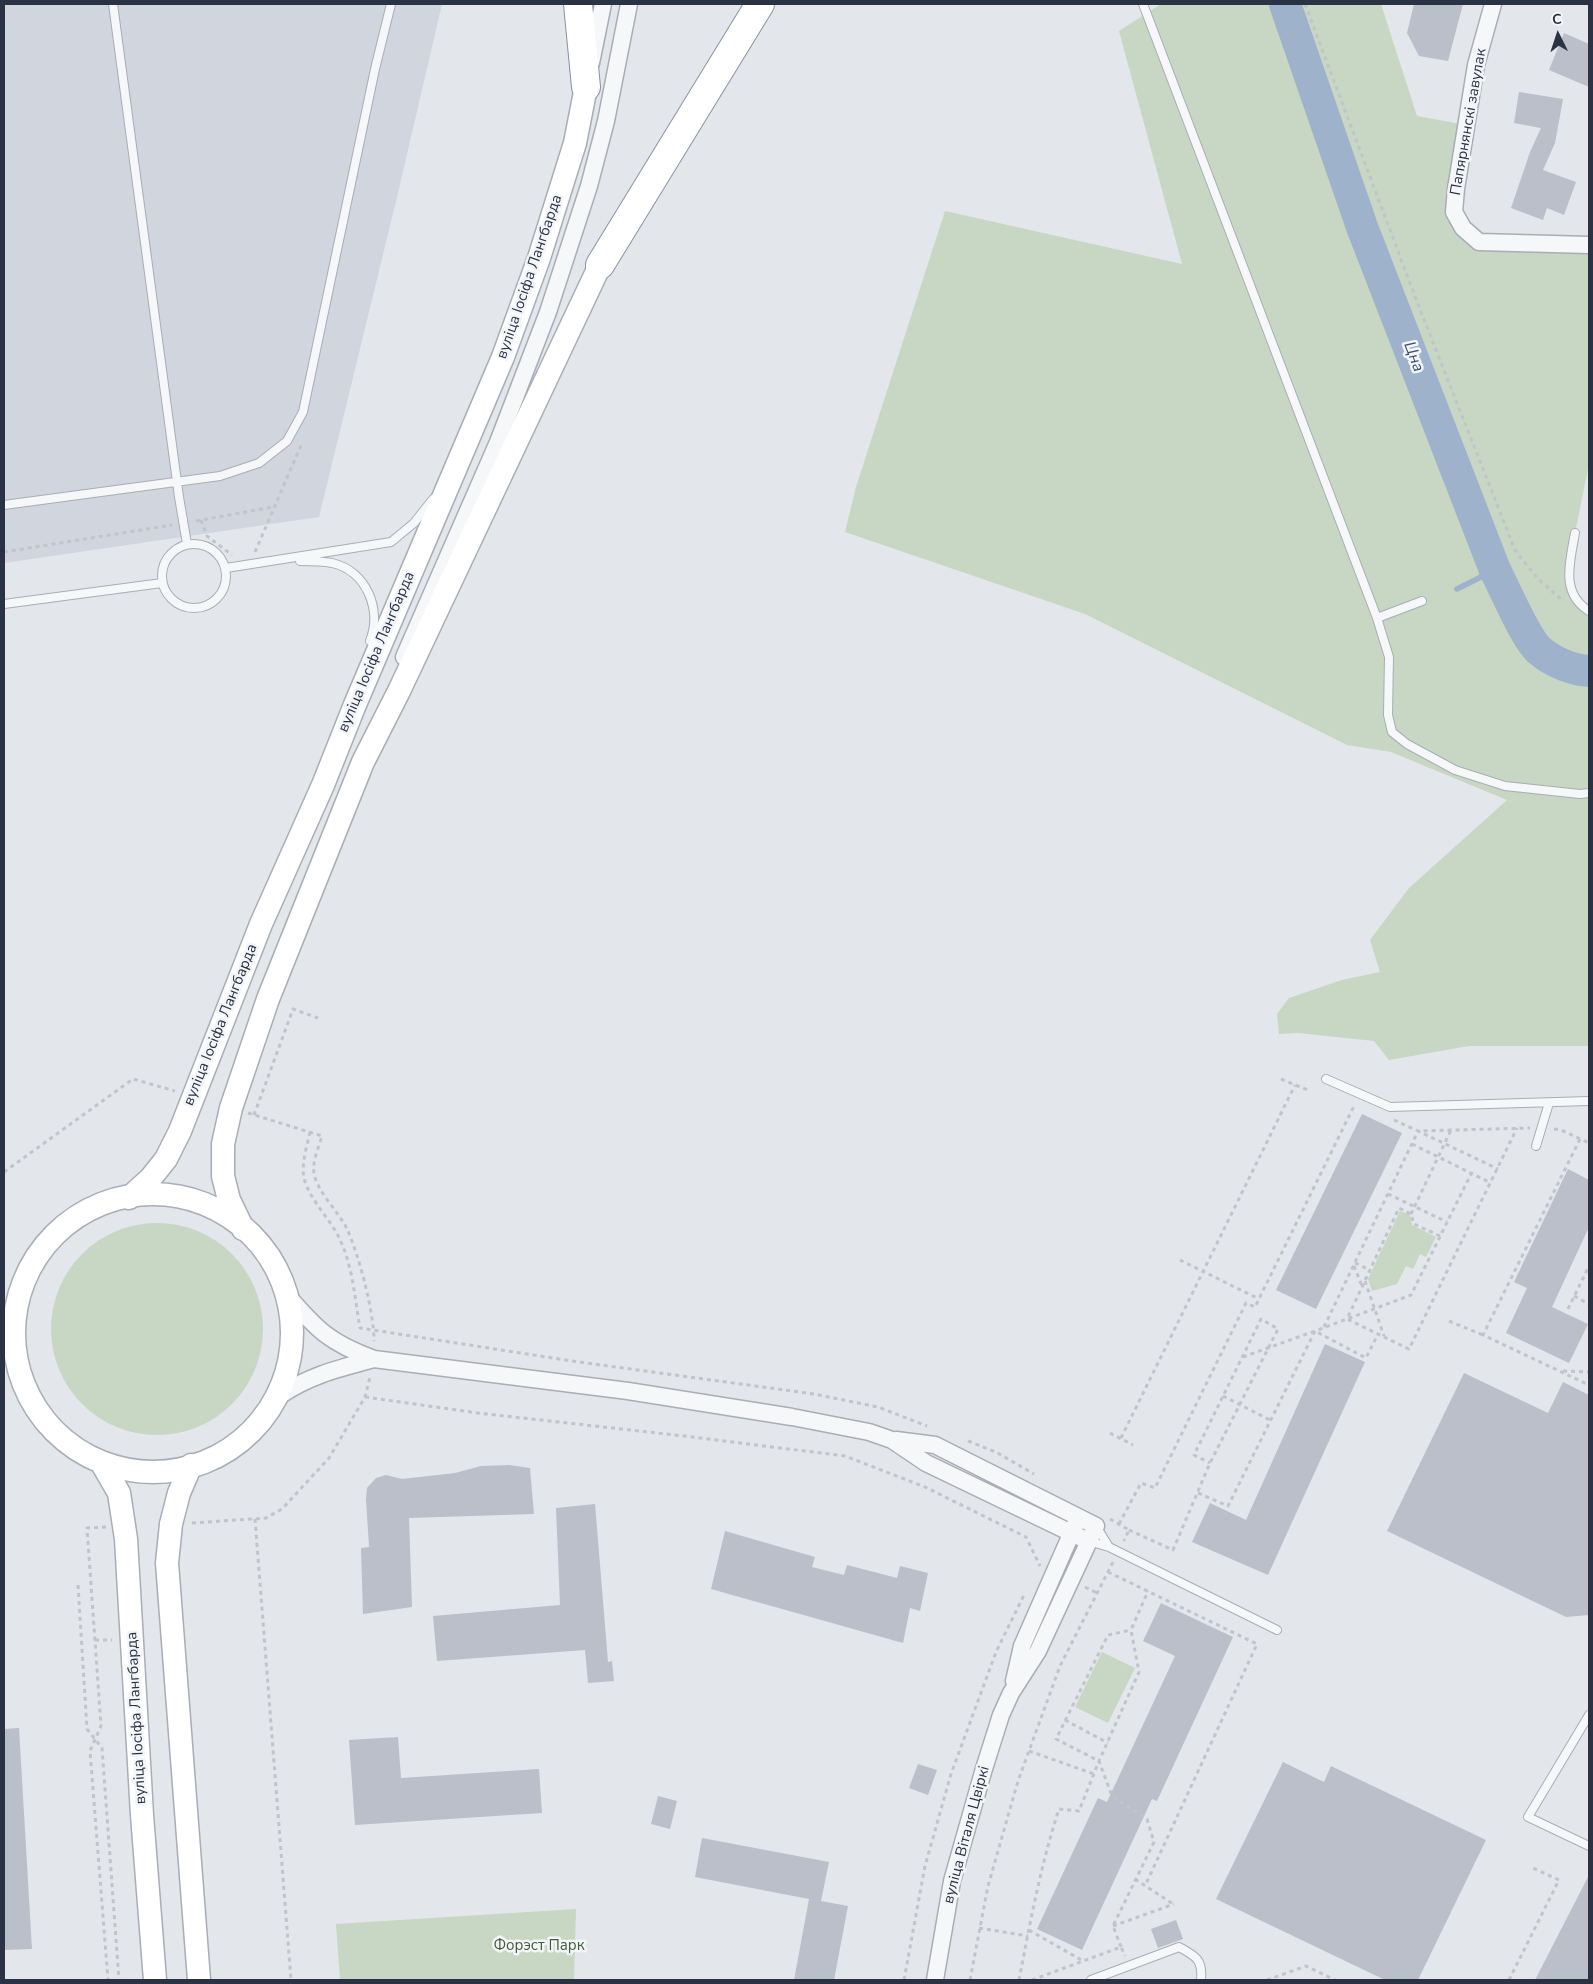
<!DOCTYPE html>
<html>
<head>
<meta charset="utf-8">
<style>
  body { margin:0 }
  #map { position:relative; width:1593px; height:1984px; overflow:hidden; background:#e3e6eb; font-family:"Nunito Sans",sans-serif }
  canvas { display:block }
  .frame { position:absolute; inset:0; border:5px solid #2a3344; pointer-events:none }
  .north { position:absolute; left:1533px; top:10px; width:50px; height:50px; -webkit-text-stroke:4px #f3f5f9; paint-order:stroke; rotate:356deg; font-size:14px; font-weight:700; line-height:20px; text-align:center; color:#2a3344 }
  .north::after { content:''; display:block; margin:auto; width:18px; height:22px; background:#2a3344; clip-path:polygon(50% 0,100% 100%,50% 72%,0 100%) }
</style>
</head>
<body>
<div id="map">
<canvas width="1593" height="1984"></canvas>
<div class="frame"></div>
<div class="north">С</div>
</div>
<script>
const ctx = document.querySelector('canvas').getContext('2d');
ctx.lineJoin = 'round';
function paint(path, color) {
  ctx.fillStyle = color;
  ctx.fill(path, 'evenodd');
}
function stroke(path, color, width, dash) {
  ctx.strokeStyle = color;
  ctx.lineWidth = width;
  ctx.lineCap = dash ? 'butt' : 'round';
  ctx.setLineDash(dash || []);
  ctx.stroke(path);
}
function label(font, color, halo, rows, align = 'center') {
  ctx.font = font + ' "Nunito Sans",sans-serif';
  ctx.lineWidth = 5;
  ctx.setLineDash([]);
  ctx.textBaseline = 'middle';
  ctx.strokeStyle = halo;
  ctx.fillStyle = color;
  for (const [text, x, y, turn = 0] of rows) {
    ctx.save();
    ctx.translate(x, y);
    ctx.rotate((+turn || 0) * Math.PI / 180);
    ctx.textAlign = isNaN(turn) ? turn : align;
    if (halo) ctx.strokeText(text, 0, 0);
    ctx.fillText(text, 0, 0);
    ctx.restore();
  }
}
const built = new Path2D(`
  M4,4H442L397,197L319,517L4,563Z`);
const green = new Path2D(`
  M1161,4H1381L1417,116L1466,125L1454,212L1479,242L1589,252V464L1575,533L1570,587L1589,611V1046H1469L1389,1060L1374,1041L1298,1033L1279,1034L1277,1014L1289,998L1342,980L1380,972L1370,940L1409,888L1507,800L1391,752L1347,745L1085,614L845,532L856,487L945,211L1182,264L1119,31Z
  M1400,1211L1410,1215L1412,1225L1436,1237L1426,1257L1420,1254L1413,1269L1406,1266L1397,1284L1372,1291L1368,1279Z
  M51 1329a106 106 0 1 1 212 0a106 106 0 1 1-212 0Z
  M1102,1652L1135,1668L1108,1723L1075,1707Z
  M576,1909L574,1980H340L336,1924Z`);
const stream = new Path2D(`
  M1457,589L1495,570`);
const river = new Path2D(`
  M1285,4L1362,227L1495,570C1505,589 1526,640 1540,651C1553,662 1572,670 1589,671`);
const building = new Path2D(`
  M1414,4H1463L1448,61L1419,56L1407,33Z
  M1564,33L1589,44V87L1549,70Z
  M1519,92L1563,99L1555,143L1543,170L1576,182L1564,215L1547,208L1543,220L1511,208L1530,152L1541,128L1514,123Z
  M1362,1114L1402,1133L1316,1309L1276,1290Z
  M1568,1169L1589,1180V1227L1552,1307L1588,1324L1569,1363L1506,1333L1527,1288L1514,1282Z
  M1325,1344L1365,1362L1268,1575L1192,1542L1210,1503L1246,1520Z
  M1464,1373L1548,1413L1563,1382L1589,1395V1615L1566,1617L1387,1531Z
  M509,1465L530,1468L534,1514L409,1518L412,1607L363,1614L361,1548L369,1547L366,1499L367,1488L376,1478L386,1475L402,1479L455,1473L481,1466Z
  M595,1504L608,1662L612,1661L614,1681L588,1683L585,1650L437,1661L433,1616L560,1605L556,1508Z
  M725,1531L815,1557L812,1567L844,1575L847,1565L897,1578L900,1566L928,1573L920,1611L910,1608L903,1643L711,1589Z
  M1161,1603L1233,1637L1157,1801L1152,1799L1082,1950L1037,1929L1098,1798L1107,1802L1175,1656L1143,1641Z
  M19,1728L32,1949L4,1950V1729Z
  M398,1737L401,1778L539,1769L542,1813L355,1825L349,1740Z
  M1283,1762L1324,1782L1331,1766L1486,1840L1418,1980H1385L1216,1899Z
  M918,1764L937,1770L928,1795L909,1788Z
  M658,1796L677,1801L670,1829L651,1824Z
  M702,1838L829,1862L821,1901L848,1906L834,1980H794L809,1899L695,1877Z
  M1589,1875V1980H1535Z
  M1176,1920L1183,1939L1158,1948L1151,1929Z`);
const path = new Path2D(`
  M1305,4L1419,307L1515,550L1537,578L1562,600
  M201,520L207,536L232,555
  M196,521L273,507
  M4,552L172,525
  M255,552L302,443
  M1281,1079L1310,1091
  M248,1113L322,1136C319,1147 312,1161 314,1173C317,1192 339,1212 347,1229C359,1255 374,1312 374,1341
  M254,1115L293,1009L318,1018
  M1394,1120L1418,1131L1530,1128
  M1554,1129L1561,1130L1589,1143
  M310,1132C307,1146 301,1164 304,1178C309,1200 332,1220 341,1242C353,1268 355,1300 360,1328L572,1361L814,1394L878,1407L927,1426
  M1580,1139L1483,1335L1589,1385
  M1412,1144L1491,1183
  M4,1172L133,1079L175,1091
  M1388,1194L1447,1222
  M1411,1214L1451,1130
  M1440,1236L1414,1224L1411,1214L1399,1208L1347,1319L1409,1349L1517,1128
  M1180,1260L1259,1299
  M1355,1263L1370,1270
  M1354,1266L1362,1286
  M1365,1281L1384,1336
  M1574,1296L1589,1304
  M1568,1309L1589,1266
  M1449,1321L1483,1335
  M1324,1327L1418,1131L1498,1169
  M1243,1357L1315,1331L1366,1358L1378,1334
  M1563,1371L1589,1372
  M1223,1396L1270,1420
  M365,1397L478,1413L684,1436L845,1456L925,1487L1026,1537L1040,1566
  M1110,1433L1133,1445
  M1121,1438L1295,1085
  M968,1441L996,1452L1034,1474
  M1198,1493L1228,1506L1315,1331L1411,1295L1471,1174
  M255,1519L291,1980
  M1110,1519L1129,1530L1124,1541
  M192,1523L266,1518L282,1509L329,1458L365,1397L370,1377
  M1119,1524L1141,1483L1155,1488L1246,1303L1255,1307L1355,1104
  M106,1527L87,1528L101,1726L90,1751L108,1980
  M1129,1530L1173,1550L1210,1463L1278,1329L1261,1319L1194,1455L1210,1463
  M1108,1572L1257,1644L1145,1886
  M78,1585L87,1729L102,1748L119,1980
  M1085,1587L1097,1593
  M95,1640H112
  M1065,1720L1108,1743
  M1029,1751L1094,1774
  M1135,1879L1173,1904
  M1113,1926L1174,1904
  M979,1928L1028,1936
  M1029,1930L1083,1961
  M1121,1947L1113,1926L1154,1842L1147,1819L1112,1796L1099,1761L1056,1739L1108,1635L1131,1630
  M904,1980L925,1866L951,1774L996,1652L1024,1595
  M970,1980L988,1886L1018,1781L1060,1666L1113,1562
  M1019,1980C1030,1923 1041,1864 1059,1809L1079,1811L1099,1761L1139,1672L1131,1630L1148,1591
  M1032,1980L1121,1947L1125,1956
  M1267,1980L1306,1966L1335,1980
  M1509,1980L1559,1880L1533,1868`);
const lane = new Path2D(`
  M113,4L179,497L187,544
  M1143,4L1377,618L1389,657L1388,715L1392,732L1407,744L1455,770L1505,786L1580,794L1589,793
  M4,505L220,476L259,463L287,441L303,412L375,69L391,4
  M1575,533C1570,562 1560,593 1589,611
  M162 576a32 32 0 1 1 64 0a32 32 0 1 1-64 0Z
  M300,561C310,561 322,561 332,563C367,571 382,610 370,641
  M226,568L391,542L414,523L433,499
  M4,604L162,583
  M1377,618L1422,601
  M1326,1079L1390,1107L1589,1101
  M1536,1146L1549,1103
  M1096,1526L1109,1547
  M1088,1541L1109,1547L1277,1630
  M1589,1715L1528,1817L1589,1846
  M1091,1980L1179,1947C1196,1956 1203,1960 1201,1980`);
const street = new Path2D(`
  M1493,4L1476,65L1456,189L1454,212L1463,228L1479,242L1589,245
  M591,63L603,4
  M404,657L498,442L548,312L589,186L606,121L629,4
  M287,1295C317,1330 330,1343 374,1359L628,1391L792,1417L869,1432L892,1440L926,1463L1088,1541
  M281,1395C310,1375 341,1368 374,1359
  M896,1440L935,1445L1096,1526L1038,1651L1011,1693L1001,1715L983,1772L952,1881L935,1980
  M1014,1681L1022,1646L1076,1523`);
const secondary = new Path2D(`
  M14 1333a139 139 0 1 1 278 0a139 139 0 1 1-278 0Z
  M129,1198L150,1179L166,1159L180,1131L261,924L323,785L354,707L503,357L539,258L575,143L586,87
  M243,1229L229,1200L223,1176V1144L231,1108L268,999L363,762L399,691L600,265
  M101,1462L119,1493L126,1539L142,1815L155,1980
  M191,1465L179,1493L171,1524L167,1563L199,1980`);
const highway = new Path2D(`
  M578,4L586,87
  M600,265L760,4`);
const streetNames = [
  ["Папярнянскі завулак",1469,122,-80],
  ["вуліца Іосіфа Лангбарда",530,277,-71],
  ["вуліца Іосіфа Лангбарда",377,652,-67],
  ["вуліца Іосіфа Лангбарда",221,1025,-68],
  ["вуліца Іосіфа Лангбарда",137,1718,-93],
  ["вуліца Віталя Цвіркі",967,1835,-75]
];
const parkNames = [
  ["Форэст Парк",539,1946]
];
const waterNames = [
  ["Цна",1413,357,69]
];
paint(built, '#d1d5dd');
paint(green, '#c8d6c4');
stroke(stream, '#9eb2cc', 5.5);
stroke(river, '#9eb2cc', 32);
paint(building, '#babfc9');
stroke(lane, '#a8adb6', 10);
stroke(street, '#a8adb6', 19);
stroke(secondary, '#a8adb6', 25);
stroke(highway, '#8a93a3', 30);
stroke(path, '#c1c4ca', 3, [4, 4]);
stroke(lane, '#f6f7f9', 8);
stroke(street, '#f6f7f9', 16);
stroke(secondary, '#fff', 22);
stroke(highway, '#fff', 28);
label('15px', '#2a3344', '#f3f5f9', streetNames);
label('15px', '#3d6037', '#f3f5f9', parkNames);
label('italic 16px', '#334f79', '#f3f5f9', waterNames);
</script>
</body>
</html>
